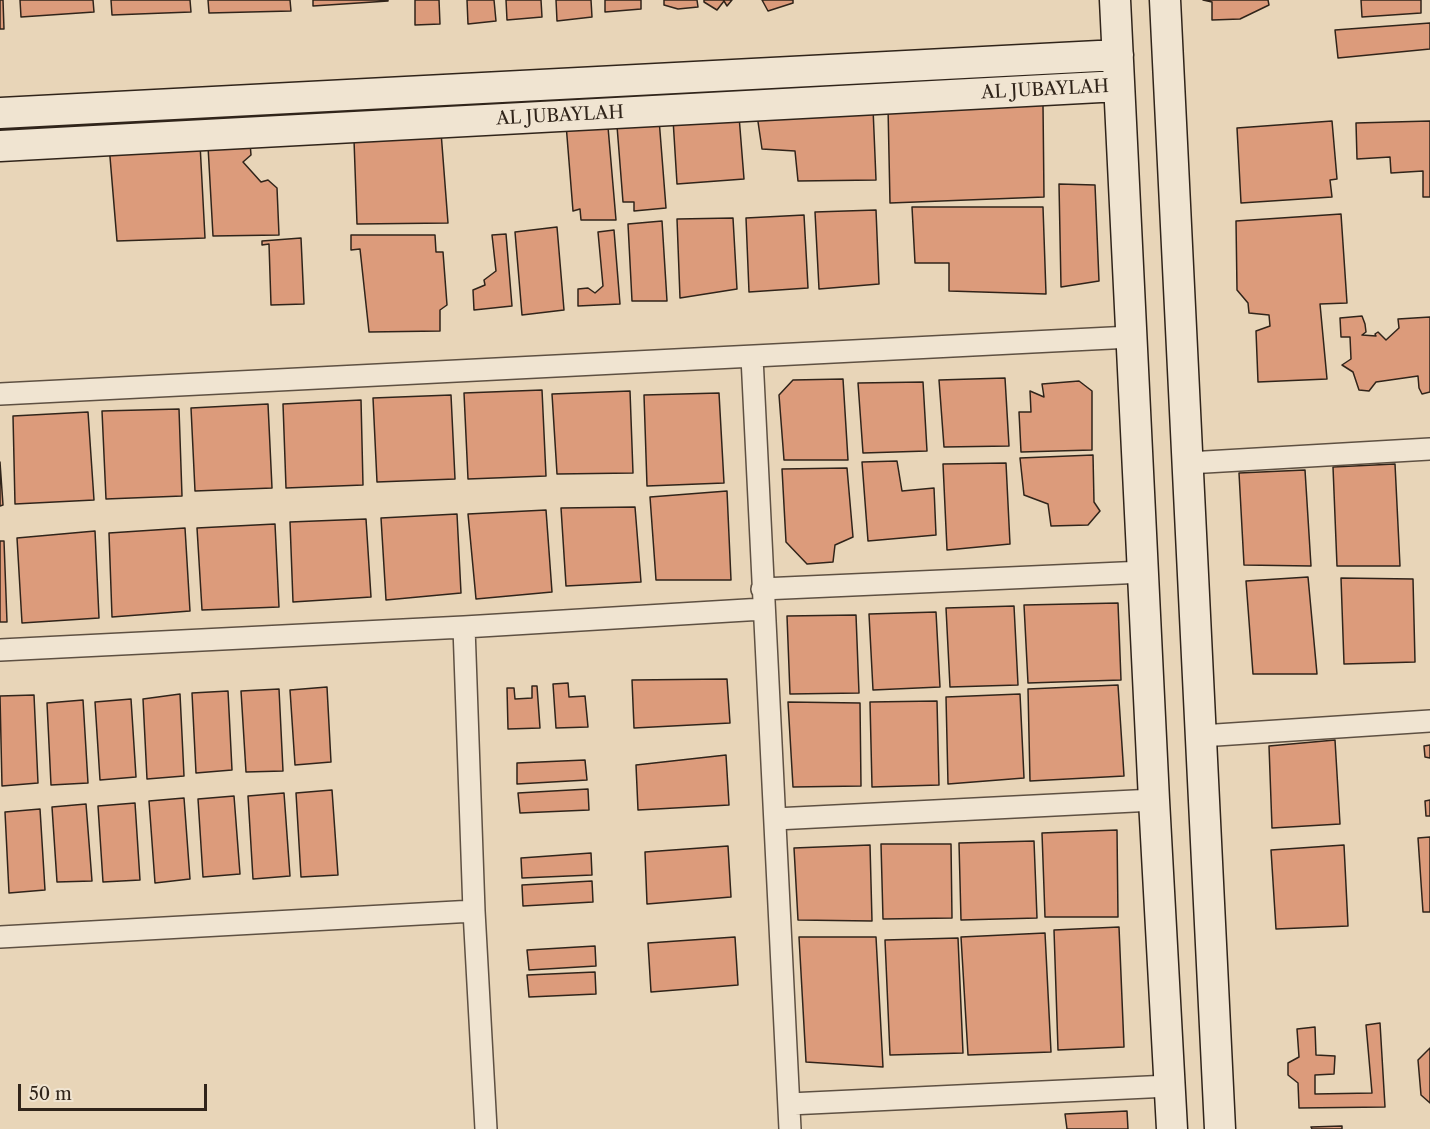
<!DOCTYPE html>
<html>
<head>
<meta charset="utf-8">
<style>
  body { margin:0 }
  #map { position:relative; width:1430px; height:1129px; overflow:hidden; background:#e8d5b8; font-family:"Libre Caslon Text",serif }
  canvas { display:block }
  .scale { position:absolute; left:18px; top:1084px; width:189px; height:27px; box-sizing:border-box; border:3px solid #30241a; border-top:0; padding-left:8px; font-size:18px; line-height:21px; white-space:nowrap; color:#30241a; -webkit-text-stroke:4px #f0e4d1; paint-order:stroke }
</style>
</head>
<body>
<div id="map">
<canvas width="1430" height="1129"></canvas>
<div class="scale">50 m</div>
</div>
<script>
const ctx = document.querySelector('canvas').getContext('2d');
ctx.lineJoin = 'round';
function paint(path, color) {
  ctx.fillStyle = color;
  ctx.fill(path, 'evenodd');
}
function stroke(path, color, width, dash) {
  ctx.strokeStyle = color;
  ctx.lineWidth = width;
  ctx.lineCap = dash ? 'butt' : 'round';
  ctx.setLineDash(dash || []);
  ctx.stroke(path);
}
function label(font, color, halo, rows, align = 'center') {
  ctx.font = font + ' "Libre Caslon Text",serif';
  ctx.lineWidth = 4.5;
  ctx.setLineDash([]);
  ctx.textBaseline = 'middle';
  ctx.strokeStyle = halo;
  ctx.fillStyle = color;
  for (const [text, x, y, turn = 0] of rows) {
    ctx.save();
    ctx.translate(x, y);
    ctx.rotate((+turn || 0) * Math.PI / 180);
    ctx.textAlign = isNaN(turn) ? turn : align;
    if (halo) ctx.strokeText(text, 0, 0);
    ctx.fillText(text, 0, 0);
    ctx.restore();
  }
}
const building = new Path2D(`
  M0,0H3L4,29H0Z
  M20,0H93L94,12L21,17Z
  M111,0H190L191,12L112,15Z
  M208,0H290L291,11L209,13Z
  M313,0H388V1L313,6Z
  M415,0H439L440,24L415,25Z
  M467,0H494L496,21L468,24Z
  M506,0H541L542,17L507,20Z
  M556,0H591L592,17L557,21Z
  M605,0H641V9L605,12Z
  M664,0H697L698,7L678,9L664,5Z
  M704,0H732L727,6L724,1L717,10L704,2Z
  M762,0H793V3L768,11Z
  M1203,0H1268L1269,5L1240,19L1212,20V2Z
  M1361,0H1421V13L1362,17Z
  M1430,23V49L1338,58L1335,30Z
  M1043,105L1044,197L890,203L888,107Z
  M873,108L876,180L798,181L795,151L762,149L757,115Z
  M739,116L744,179L677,184L673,119Z
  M659,119L666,208L634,211V202H623L617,126Z
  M1332,121L1337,179L1330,180L1332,197L1241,203L1237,128Z
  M1430,121V197H1423V171L1391,173L1390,157L1357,159L1356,123Z
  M566,124L608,127L616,220H581L580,209L573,211Z
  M441,132L448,223L357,224L354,140Z
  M250,143L251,155L243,162L261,182L268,180L277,188L279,235L213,236L208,146Z
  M200,144L205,238L117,241L109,145Z
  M1059,184L1095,185L1099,281L1061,287Z
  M912,207H1043L1046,294L949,291V263H915Z
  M876,210L879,284L819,289L815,212Z
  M1341,214L1347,303L1320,304L1327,379L1258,382L1256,331L1270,326L1269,315L1249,313L1248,303L1237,290L1236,221Z
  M804,215L808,288L749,292L746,218Z
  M733,218L737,289L680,298L677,219Z
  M662,221L667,301H632L628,224Z
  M557,227L564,310L522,315L515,232Z
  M614,230L620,304L578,306V289L588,288L595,293L603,286L598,232Z
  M506,234L512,306L474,310L473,290L485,285L484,280L496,271L492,235Z
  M351,235H435L436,252H443L447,305L440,310V331L369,332L360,249L351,250Z
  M301,238L304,304L271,305L269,244L262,245V241Z
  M1362,316L1365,324L1366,332L1362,335L1376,336L1375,334L1378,332L1386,340L1399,328L1398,319L1430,317V392L1422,394L1419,388L1418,376L1376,382L1369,391L1359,390L1353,372L1342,365L1351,359L1350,337H1341L1340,318Z
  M1005,378L1009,446L944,447L939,380Z
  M843,379L848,460H784L779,395L793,380Z
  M1079,381L1092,391V450L1021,452L1019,412H1031L1030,391L1044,397L1042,384Z
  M923,382L927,451L863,453L858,383Z
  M542,390L546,476L468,479L464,393Z
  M630,391L633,473L557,474L552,394Z
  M719,393L724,483L647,486L644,395Z
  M451,395L455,479L377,482L373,398Z
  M361,400L363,485L286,488L283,404Z
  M268,404L272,488L195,491L191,408Z
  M179,409L182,496L106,499L102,411Z
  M88,412L94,500L15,504L13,416Z
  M1093,455L1094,502L1100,511L1088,525L1051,526L1048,504L1024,495L1020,458Z
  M897,461L902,491L934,488L936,535L868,541L862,462Z
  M0,462L3,505L0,506Z
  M1006,463L1010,544L947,550L943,464Z
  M1395,464L1400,566H1337L1333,467Z
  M847,468L853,537L835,545L833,562L807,564L786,542L782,469Z
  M1305,470L1311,566L1244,565L1239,473Z
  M727,491L731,580H656L650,497Z
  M635,507L641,582L566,586L561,508Z
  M546,510L552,592L476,599L468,514Z
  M457,514L461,593L386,600L381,518Z
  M366,519L371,597L293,602L290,522Z
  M275,524L279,607L202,610L197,528Z
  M185,528L190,611L112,617L109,533Z
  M95,531L99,618L22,623L17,538Z
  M0,541H4L7,622H0Z
  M1308,577L1317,674H1253L1246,581Z
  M1341,578L1413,579L1415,662L1344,664Z
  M1118,603L1121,680L1028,683L1024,605Z
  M1014,606L1018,685L950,687L946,608Z
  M936,612L940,687L873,690L869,614Z
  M856,615L859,693L790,694L787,616Z
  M727,679L730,723L634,728L632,680Z
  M568,683L569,697L585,696L588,727L556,728L553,684Z
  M1118,685L1124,776L1030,781L1028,689Z
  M532,686H537L540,728L508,729L507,688H514L515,699L532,698Z
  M327,687L331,762L295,765L290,690Z
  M279,689L283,771L246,772L241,691Z
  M228,691L232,770L196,773L192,693Z
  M180,694L184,776L147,779L143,699Z
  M1020,694L1024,778L948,784L946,697Z
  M34,695L38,783L2,786L0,696Z
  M131,699L136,777L100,780L95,702Z
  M83,700L88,783L51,785L47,703Z
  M937,701L939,785L872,787L870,702Z
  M788,702L860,703L861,786L793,787Z
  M1335,740L1340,824L1272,828L1269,746Z
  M1430,745V758L1425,757L1424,746Z
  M726,755L729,805L638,810L636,765Z
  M585,760L587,780L517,784V763Z
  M588,789L589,810L520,813L518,793Z
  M332,790L338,875L301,877L296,793Z
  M284,793L290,876L253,879L248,796Z
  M234,796L240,874L203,877L198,799Z
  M184,798L190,879L155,883L149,801Z
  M1430,800V816H1426L1425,801Z
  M135,803L140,880L103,882L98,806Z
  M86,804L92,881L57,882L52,807Z
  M40,809L45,890L9,893L5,812Z
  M1117,830L1118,917H1045L1042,833Z
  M1430,837V912H1423L1418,838Z
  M1034,841L1037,918L961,920L959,843Z
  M881,844H951L952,918L883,919Z
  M870,845L872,921L798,920L794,848Z
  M1344,845L1348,926L1276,929L1271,850Z
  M728,846L731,897L647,904L645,852Z
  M591,853L592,875L522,878L521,858Z
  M592,881L593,902L523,906L522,885Z
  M1119,927L1124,1047L1058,1050L1054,930Z
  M1045,933L1051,1052L968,1055L961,937Z
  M735,937L738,985L651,992L648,943Z
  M799,937H876L883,1067L806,1062Z
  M958,938L963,1053L890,1055L885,940Z
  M595,946L596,966L529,970L527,950Z
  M595,972L596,994L529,997L527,975Z
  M1380,1023L1385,1107L1299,1108L1298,1083L1288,1075V1063L1299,1057L1297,1029L1315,1027L1316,1055L1335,1056L1334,1074L1315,1075V1094L1372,1093L1366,1025Z
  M1430,1048V1103L1421,1095L1418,1060Z
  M1127,1111L1128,1129H1067L1065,1114Z
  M1342,1126V1129H1312L1311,1127Z`);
const street = new Path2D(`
  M752,357L790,1129
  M0,394L1131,337
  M1188,463L1430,449
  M762,589L1144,572
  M464,627L474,911L486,1129
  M0,650L464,627L763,609
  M1201,736L1430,721
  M775,819L1154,800
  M0,937L474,911
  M789,1104L1169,1086`);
const secondary = new Path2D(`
  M1115,0L1154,800L1172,1129
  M1165,0L1220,1129
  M0,113L1118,55
  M0,146L1119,86`);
const streetNames = [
  ["AL JUBAYLAH",1045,90,-3],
  ["AL JUBAYLAH",560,116,-3]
];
paint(building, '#dc9b7b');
stroke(building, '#30241a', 1.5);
stroke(street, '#5e5042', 24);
stroke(secondary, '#30241a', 33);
stroke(street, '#f0e4d1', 21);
stroke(secondary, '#f0e4d1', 30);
label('18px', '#30241a', '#f0e4d1', streetNames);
</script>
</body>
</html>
